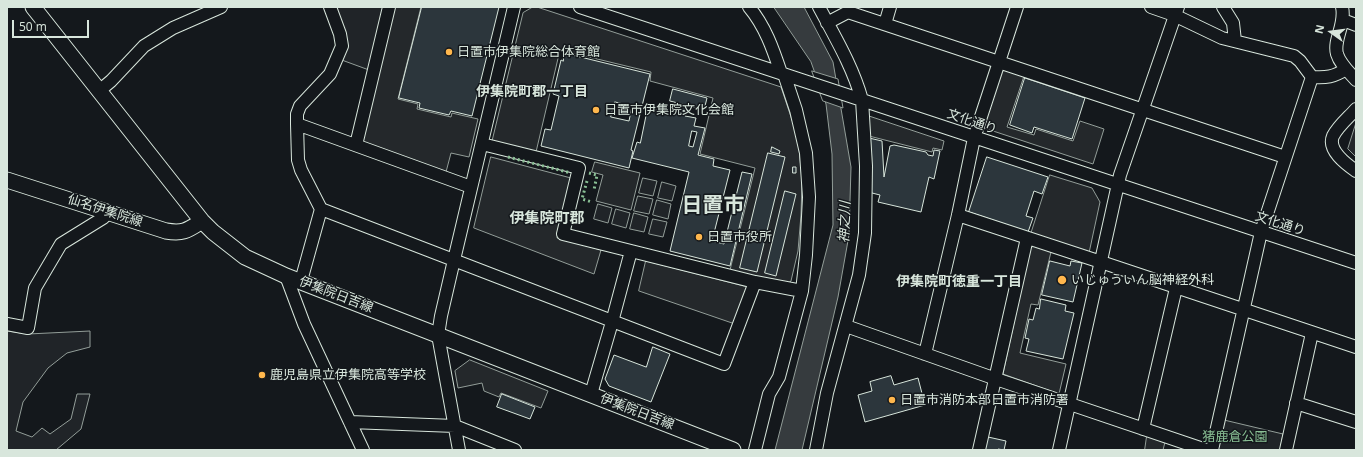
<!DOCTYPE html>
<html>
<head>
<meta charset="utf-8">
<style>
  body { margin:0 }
  #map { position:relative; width:1363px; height:457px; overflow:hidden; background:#14181c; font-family:"Open Sans",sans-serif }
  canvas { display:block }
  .frame { position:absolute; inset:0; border:8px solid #d8e6dc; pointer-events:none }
  .north { position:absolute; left:1311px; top:12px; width:40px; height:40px; -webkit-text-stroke:3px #14181c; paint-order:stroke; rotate:284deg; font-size:11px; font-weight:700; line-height:16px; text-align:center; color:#d8e6dc }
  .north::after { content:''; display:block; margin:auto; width:14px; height:18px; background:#d8e6dc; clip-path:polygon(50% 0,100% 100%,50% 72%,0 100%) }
  .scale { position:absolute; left:12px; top:20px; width:77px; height:18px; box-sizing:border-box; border:2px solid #d8e6dc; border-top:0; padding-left:5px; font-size:12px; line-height:14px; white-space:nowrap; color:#d8e6dc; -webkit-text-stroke:3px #14181c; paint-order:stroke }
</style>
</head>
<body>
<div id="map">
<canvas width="1363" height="457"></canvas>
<div class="frame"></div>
<div class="north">N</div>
<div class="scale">50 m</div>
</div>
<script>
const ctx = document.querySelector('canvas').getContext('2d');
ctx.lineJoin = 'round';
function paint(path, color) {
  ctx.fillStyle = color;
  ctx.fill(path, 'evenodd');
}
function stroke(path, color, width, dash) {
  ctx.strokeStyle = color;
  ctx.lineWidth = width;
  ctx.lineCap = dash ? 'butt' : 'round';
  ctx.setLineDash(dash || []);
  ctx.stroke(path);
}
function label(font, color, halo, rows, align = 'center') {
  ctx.font = font + ' "Open Sans","Noto Sans JP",sans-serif';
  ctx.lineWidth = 3;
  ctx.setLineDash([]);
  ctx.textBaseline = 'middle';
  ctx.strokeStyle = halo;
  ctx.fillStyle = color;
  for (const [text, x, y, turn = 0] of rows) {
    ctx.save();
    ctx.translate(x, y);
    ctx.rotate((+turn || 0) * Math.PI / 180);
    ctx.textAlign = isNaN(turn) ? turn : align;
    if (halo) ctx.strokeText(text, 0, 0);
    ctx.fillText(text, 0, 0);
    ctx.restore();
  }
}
const green = new Path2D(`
  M332,7H384L369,70L339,59Z
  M643,178L657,181L653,196L639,193Z
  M662,182L676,186L672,201L658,198Z
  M638,196L653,199L649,214L634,211Z
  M657,200L671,204L668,219L653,215Z
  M598,204L612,208L608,223L594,219Z
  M616,209L630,213L626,228L612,224Z
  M634,213L648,217L644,232L630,229Z
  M653,219L667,222L663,237L649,234Z
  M7,331L28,334L90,331V347L67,353L48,368L23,402L16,431L32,437L42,428L50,434L71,419L77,394H90L81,429L56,450H7Z
  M1224,420L1283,434L1280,450H1218Z`);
const parking = new Path2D(`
  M394,7H421L398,99L418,104L417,109L451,117L452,113L478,119L469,157L451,153L446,172L364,144L362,139Z
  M533,7H537L781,87L798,138L802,179L801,215L798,251L791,281L787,284L730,270L755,168L700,154L713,98L650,81L651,72L560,50L536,152L492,141L523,13Z
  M1004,69L1024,76L1007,127L1034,135L1036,129L1073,141L1080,121L1104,129L1093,164L981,127L1000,71Z
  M869,116L944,141L942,150L933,148L932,152L869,136Z
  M1356,123V157L1348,149Z
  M491,157L571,178L557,238L601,250L594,274L474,228Z
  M595,162L640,173L631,210L596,201L603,175L592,172Z
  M1050,175L1092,188L1100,202L1089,253L1031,234Z
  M1035,246L1051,252L1038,305L1031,304L1020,353L1066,364L1059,394L1003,374L1030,248Z
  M646,261L748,287L735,324L639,291Z
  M470,360L548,391L541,408L501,393L499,397L484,391L482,383L458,388L455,371Z
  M1147,436L1165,442L1163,450H1145Z`);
const water = new Path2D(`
  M774,7H804L833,62L851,167L849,235L838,297L802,450H775L833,225L832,154L826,104L811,62Z`);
const pier = new Path2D(`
  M812,71L838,79L843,108L823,101Z`);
const building = new Path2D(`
  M422,7H499L472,116L451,111L449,115L419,108L420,103L399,98Z
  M564,53L650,74L631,150L633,151L629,168L541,146L545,129L551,130L559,96L553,94L561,60L563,61ZM615,102L632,106L629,121L611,117Z
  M1025,78L1085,98L1072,139L1034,127L1032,133L1010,125Z
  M673,89L707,98L704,110L670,101Z
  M683,105L686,106L685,111L681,110Z
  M648,108L667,113L668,110L677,112L678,110L687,112L685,116L696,118L694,126L705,128L698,155L714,159L713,166L730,170L712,241L724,244L742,172L752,174L730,266L670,251L689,172L632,158L637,142L640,143ZM692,131L697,132L693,147L689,146Z
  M869,138L882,141L884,177L890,146L894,145L926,152L928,155L933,156L934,150L940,151L934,179L929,177L921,212L878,202L880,195L872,193Z
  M772,147L780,151L779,154L771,152Z
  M768,153L785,157L757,272L740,268Z
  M987,157L1048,177L1042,194L1034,191L1026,216L1033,218L1028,232L969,212Z
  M793,167H796V173H793Z
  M785,191L796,194L776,276L765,273Z
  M1050,261L1070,266L1071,261L1082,263L1073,302L1042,295Z
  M1041,299L1066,305L1065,311L1074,313L1063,359L1026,351L1029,339L1025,338L1029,319L1033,320L1036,308L1039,309Z
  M653,347L670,354L651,402L609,386L605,379L614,355L646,367Z
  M891,376L894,385L918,378L925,405L865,422L858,395L872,391L870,382Z
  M502,394L535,407L530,419L497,407Z
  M988,437L1006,441L1004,450L998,449L997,450H985Z`);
const minor = new Path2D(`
  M580,7L1356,263
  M749,7C765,26 773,49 781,73
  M1151,7L1174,15L1222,38L1294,56L1300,61L1312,77L1261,232L1212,450
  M1223,7L1233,23L1235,41
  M1342,7C1346,25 1333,39 1337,54C1340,64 1349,72 1356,80
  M1343,20L1356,25
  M827,23L848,12L1285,157
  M885,24L890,7
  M1312,77C1326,78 1334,77 1346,69
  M99,91L111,81L144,46L173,28L221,7
  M1356,109C1349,117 1338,126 1333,136C1327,150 1346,164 1356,171
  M297,124L471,187
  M482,144L579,168L563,234L755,282L802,291
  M356,145L389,7
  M321,209L724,364L755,282
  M958,215L1101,262L1356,347
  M286,276L304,324L363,450
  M301,281L321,209L301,170L298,160L297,124V114L300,106L330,74L342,46L340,34L330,7
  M7,324L28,328L35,288L61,244L103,218L109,212
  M846,326L996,379L1206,450
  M925,354L958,215L974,138L1017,7
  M591,394L612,322L631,251
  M1296,403L1356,422
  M350,422L455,426L515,450
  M1143,429L1176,288
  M459,450L438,335L441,316L454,260L514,7
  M755,450L769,394L779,377L802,291L806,255L809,197L806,153L796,110L784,74
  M816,450L827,393L859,275L865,233L866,166L862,100C853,67 835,37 819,7
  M979,450L1027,238
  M1059,450L1120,175L1178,7
  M1286,450L1312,333`);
const major = new Path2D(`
  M33,7L202,221L213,232L245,257L286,276L733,450
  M7,180L166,231C184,234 188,230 202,221`);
const hedge = new Path2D(`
  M508,157L571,173
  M589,173L597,175L594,190
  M587,181L582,199L592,202`);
const markers = [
  [449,52,4,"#ffb74d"],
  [596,110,4,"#ffb74d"],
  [699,237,4,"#ffb74d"],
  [1062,280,5,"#ffb74d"],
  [262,375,4,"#ffb74d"],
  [892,400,4,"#ffb74d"]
];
const poiNames = [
  ["日置市伊集院総合体育館",457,52],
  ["日置市伊集院文化会館",604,110],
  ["日置市役所",707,237],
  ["いじゅういん脳神経外科",1071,280],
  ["鹿児島県立伊集院高等学校",270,375],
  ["日置市消防本部日置市消防署",900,400]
];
const streetNames = [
  ["文化通り",972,122,19],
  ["仙名伊集院線",105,211,18],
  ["文化通り",1280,224,18],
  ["伊集院日吉線",336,295,21],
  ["伊集院日吉線",637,412,21]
];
const parkNames = [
  ["猪鹿倉公園",1235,437]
];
const neighbourhoodNames = [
  ["伊集院町郡一丁目",532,92],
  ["伊集院町徳重一丁目",959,282]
];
const waterNames = [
  ["神之川",845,222,-88]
];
const quarterNames = [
  ["伊集院町郡",547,219]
];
const townNames = [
  ["日置市",713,206]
];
paint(green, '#202428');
stroke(green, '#939e99', 1);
paint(parking, '#24282b');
stroke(parking, '#939e99', 1);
paint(water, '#363b3e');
stroke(water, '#939e99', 1);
paint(pier, '#14181c');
stroke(pier, '#939e99', 1);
paint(building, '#2c363c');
stroke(building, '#d8e6dc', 1);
stroke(minor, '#d8e6dc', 14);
stroke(major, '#d8e6dc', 17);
stroke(minor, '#14181c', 12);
stroke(major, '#14181c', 15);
stroke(hedge, '#8ac095', 3, [2, 3]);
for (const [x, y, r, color] of markers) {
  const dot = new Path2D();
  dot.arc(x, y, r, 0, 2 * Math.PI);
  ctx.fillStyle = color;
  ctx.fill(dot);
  stroke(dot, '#14181c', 1.5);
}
label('13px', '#d8e6dc', '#14181c', poiNames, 'left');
label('13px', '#d8e6dc', '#14181c', streetNames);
label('13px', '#8ac095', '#14181c', parkNames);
label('bold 14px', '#d8e6dc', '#14181c', neighbourhoodNames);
label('italic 14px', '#d8e6dc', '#14181c', waterNames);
label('bold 15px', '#d8e6dc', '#14181c', quarterNames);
label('bold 21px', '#d8e6dc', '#14181c', townNames);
</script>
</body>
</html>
